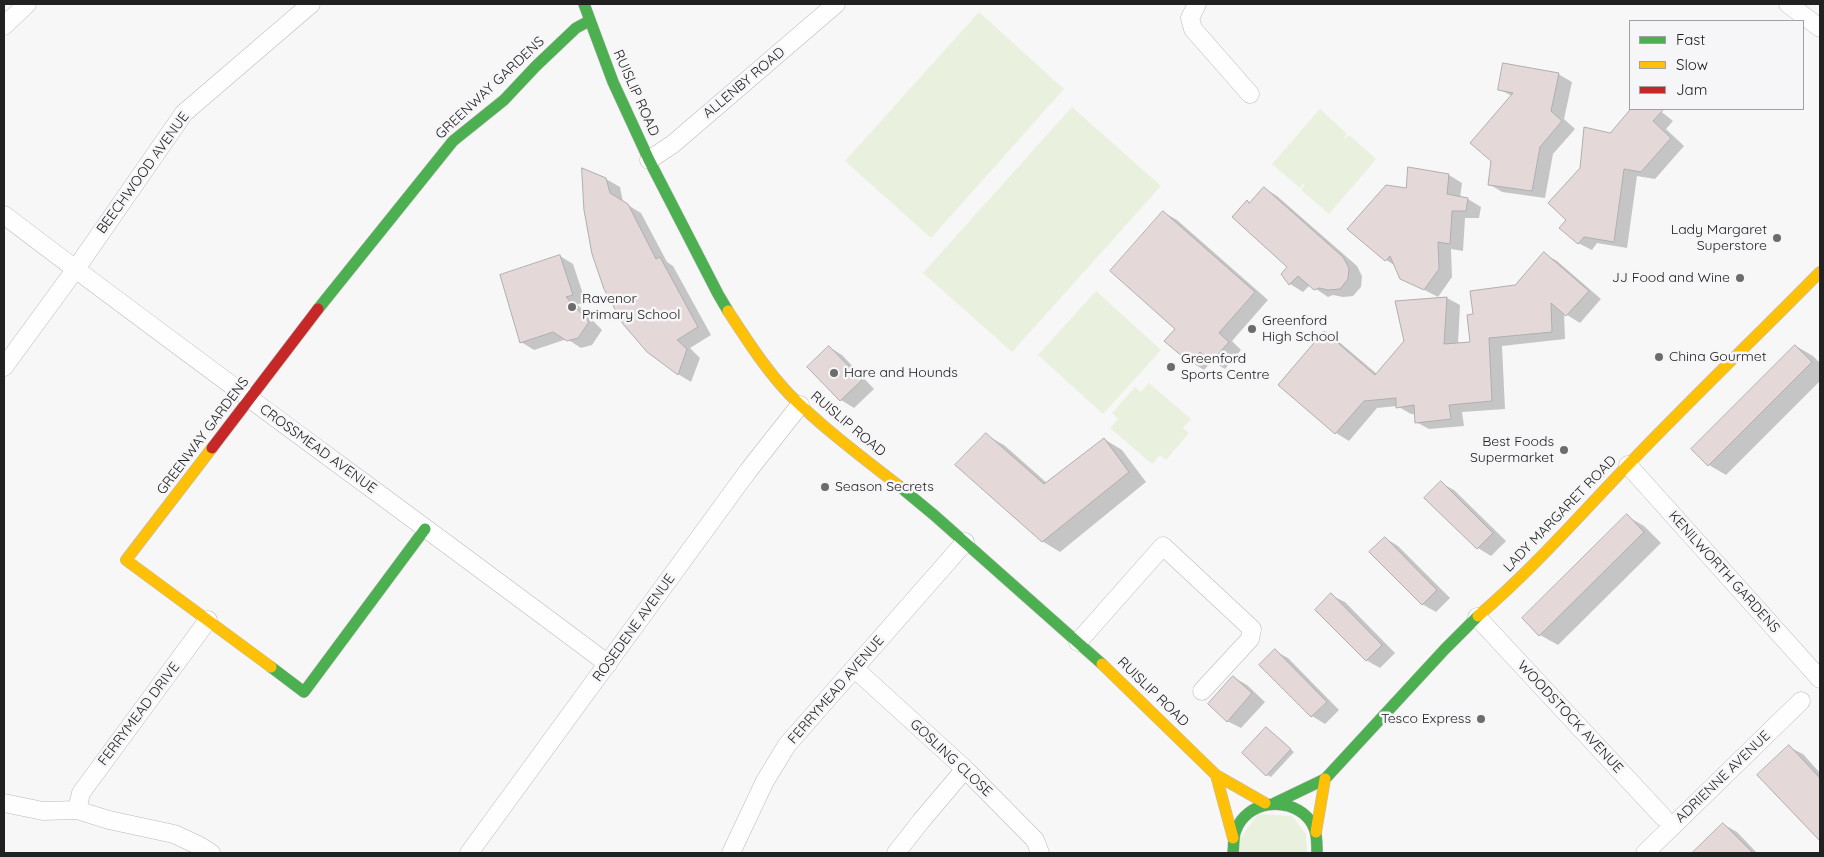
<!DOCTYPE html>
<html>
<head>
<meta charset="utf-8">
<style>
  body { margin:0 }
  #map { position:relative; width:1824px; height:857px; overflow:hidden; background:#f7f7f7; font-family:Quicksand,sans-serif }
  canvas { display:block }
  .frame { position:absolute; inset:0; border:5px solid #212121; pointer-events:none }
  .legend { position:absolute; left:1629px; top:20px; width:175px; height:90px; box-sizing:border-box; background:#f6f6f8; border:1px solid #a1a1a2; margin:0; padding:6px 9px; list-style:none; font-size:15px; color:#212121 }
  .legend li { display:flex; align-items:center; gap:10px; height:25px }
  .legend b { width:25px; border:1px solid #a1a1a2 }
</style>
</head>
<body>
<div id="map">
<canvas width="1824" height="857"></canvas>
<div class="frame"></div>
<ul class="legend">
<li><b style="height:6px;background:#4caf50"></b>Fast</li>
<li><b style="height:6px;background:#ffc107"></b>Slow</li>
<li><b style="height:6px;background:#c62828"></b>Jam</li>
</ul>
</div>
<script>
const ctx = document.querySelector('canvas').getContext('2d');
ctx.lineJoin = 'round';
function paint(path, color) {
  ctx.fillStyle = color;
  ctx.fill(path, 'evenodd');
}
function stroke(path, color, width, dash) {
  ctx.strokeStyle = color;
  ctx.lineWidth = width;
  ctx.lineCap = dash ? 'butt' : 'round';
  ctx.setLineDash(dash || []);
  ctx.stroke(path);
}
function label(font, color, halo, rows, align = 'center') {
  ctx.font = font + ' Quicksand,sans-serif';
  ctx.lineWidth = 5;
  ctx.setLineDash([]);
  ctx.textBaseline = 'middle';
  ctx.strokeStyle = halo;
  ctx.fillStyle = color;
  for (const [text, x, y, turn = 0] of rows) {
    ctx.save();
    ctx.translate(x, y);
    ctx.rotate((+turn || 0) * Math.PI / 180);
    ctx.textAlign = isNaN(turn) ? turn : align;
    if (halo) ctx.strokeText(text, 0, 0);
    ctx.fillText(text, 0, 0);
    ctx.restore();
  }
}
const green = new Path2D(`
  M979,12L1064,89L931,238L845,161Z
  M1072,107L1161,186L1012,352L923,273Z
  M1320,109L1347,134L1344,138L1345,139L1349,135L1376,159L1329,214L1301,190L1305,185L1303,184L1300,188L1272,164Z
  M1096,291L1161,350L1103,414L1038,355Z
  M1149,383L1191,419L1183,428L1189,433L1166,460L1160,455L1152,464L1110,428L1118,419L1112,413L1135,387L1141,392Z
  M1258,814L1292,816L1306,834L1307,853H1240L1239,840Z`);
const shadow = new Path2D(`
  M1558,74L1572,82L1564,119L1575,129L1553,154L1545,198L1502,192L1489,184L1512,96L1499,89Z
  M1633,109H1658L1673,121L1666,129L1684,146L1655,179L1637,176L1627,248L1597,243L1592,250L1578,243L1568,220L1610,134Z
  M1449,175L1462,183L1460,198L1468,199L1481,207L1479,218H1465L1463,251L1451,249L1452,277L1438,297L1401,278L1396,266L1386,260L1407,190Z
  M606,179L620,187L623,202L641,213L667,262L673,266L711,335L690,348L700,358L691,382L678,374L648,352Z
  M1264,188L1277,196L1357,266L1362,276L1361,287L1353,296L1343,297L1333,295L1328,297L1310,285L1303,292L1290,284L1282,274L1289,267L1250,204Z
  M1163,212L1177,220L1268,300L1232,341L1241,350L1225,369L1212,361L1204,370L1191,362L1177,328Z
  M1544,254L1557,261L1601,299L1580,323L1564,313L1565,339L1502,346L1505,409L1462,412L1464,426L1429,429L1416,422L1415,414H1411L1397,406L1377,408L1349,441L1336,433L1280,385L1324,333L1338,341L1377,374L1447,298L1460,305L1458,344L1472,343L1475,315L1516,286Z
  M560,256L573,264L586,303L577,304L602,330L592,345L581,348L567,339L534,350L521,342Z
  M1796,346L1813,356L1820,363V381L1726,475L1709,465Z
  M829,347L842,355L874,389L854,408L841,400Z
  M986,435L1004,445L1047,483L1104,439L1122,450L1146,482L1060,552L1042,541Z
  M1441,483L1454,490L1506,541L1491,556L1478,548L1426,498Z
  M1627,516L1644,526L1661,543L1558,645L1540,635Z
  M1385,538L1398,546L1450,598L1436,612L1422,604Z
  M1331,595L1345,602L1395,653L1380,668L1366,660Z
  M1275,651L1288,658L1339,710L1325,724L1312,716Z
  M1233,677L1247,685L1265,702L1241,728L1227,721Z
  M1267,728L1294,752L1271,777L1267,775Z
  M1789,747L1803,754L1820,773V840L1759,775Z
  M1723,824L1737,832L1757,853H1694Z`);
const building = new Path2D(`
  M1503,63L1559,73L1551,111L1562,121L1540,147L1532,191L1488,185L1491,161L1470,143L1513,93L1498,90Z
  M1631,109H1664L1653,121L1671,138L1641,172L1624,169L1614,242L1584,237L1578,244L1559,228L1566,220L1548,203L1580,168L1584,127L1610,133Z
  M1408,167L1449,174L1447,194L1468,198L1466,211H1452L1450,244L1438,242L1439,269L1424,290L1400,279L1390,256L1385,261L1347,229L1386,185L1406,188Z
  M582,168L606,178L610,193L628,204L656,259L660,257L698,327L677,340L687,349L678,375L647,352L623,324L604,289L592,254L584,210Z
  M1264,187L1343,257L1349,268L1348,279L1340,289L1328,290L1319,288L1314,290L1298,276L1289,285L1281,274L1287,267L1232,217L1247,200L1249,203Z
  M1163,211L1255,292L1219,333L1229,342L1211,362L1200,352L1190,363L1164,341L1175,329L1110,271Z
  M1544,252L1589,291L1566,316L1551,303L1552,332L1489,338L1492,401L1449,405L1451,419L1415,423L1414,405L1396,408V398L1364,401L1335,434L1278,385L1324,331L1375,375L1404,341L1395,301L1447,297L1444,344L1470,342L1467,315L1473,314L1470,291L1515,285Z
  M560,255L573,295L566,297L589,322L578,338L567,341L553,332L520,343L500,275Z
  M1795,345L1812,362L1708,466L1691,449Z
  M829,346L862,380L840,401L807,367Z
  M986,433L1044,484L1104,438L1129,472L1042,542L955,465Z
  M1441,481L1493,533L1477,549L1424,498Z
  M1627,514L1644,532L1539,636L1522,618Z
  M1385,537L1437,590L1422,605L1369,552Z
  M1331,593L1382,645L1366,661L1315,610Z
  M1275,649L1327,702L1311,717L1259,665Z
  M1233,676L1252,693L1227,722L1208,704Z
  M1266,727L1291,749L1266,776L1242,753Z
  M1789,745L1820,778V841L1757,775Z
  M1723,823L1753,853H1692Z`);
const street = new Path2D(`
  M1197,4L1190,18L1193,29L1250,94
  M1788,4L1820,28
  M4,26L27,4
  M649,160L673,144L836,4
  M4,215C204,367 407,513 608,664
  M4,367L75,270L184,113L311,4
  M1628,465L1820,679
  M1477,617L1663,817
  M1078,642L1163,546L1252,629L1250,639L1202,691
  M855,669L965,769L1035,840L1040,853
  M4,803L43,811L77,810L109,820L174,834L200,846L211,853
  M77,810L81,793L208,620
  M469,853L748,471L800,405
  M731,853L765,781L787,745L965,542
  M896,853L921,821L965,769
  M1645,853L1801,701`);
const fast = new Path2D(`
  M584,4L613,82L649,160L718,294L728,311
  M318,309L453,141L504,100L536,66L576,28L589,21
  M899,486L934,515L1102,664
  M271,667L304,692L425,529
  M1275,803L1325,779L1445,649L1478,616
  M1233,853C1234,846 1233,836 1236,830C1247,801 1286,796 1307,817C1317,827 1317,840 1317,853`);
const slow = new Path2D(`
  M728,311C747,340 766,370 790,395C823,428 862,457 899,486
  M212,448L126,560L271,667
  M1478,616C1532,570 1578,517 1627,466C1690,400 1756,337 1820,272
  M1102,664L1216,775L1265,803
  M1216,775L1233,838
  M1316,832L1325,779`);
const jam = new Path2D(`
  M212,448L318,309`);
const markers = [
  [1777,238,5,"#6c6c6c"],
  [1740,278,5,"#6c6c6c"],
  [572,307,5,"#6c6c6c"],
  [1252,329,5,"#6c6c6c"],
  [1659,357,5,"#6c6c6c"],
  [1171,367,5,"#6c6c6c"],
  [834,373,5,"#6c6c6c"],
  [1564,450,5,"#6c6c6c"],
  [825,487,5,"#6c6c6c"],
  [1481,719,5,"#6c6c6c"]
];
const streetNames = [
  ["ALLENBY ROAD",744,83,-40],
  ["GREENWAY GARDENS",490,88,-43],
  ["RUISLIP ROAD",636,93,66],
  ["BEECHWOOD AVENUE",143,173,-54],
  ["RUISLIP ROAD",848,424,40],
  ["GREENWAY GARDENS",203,436,-53],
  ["CROSSMEAD AVENUE",318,449,36],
  ["LADY MARGARET ROAD",1560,514,-46],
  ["KENILWORTH GARDENS",1724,572,48],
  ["ROSEDENE AVENUE",634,628,-54],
  ["FERRYMEAD AVENUE",836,690,-49],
  ["RUISLIP ROAD",1153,692,44],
  ["FERRYMEAD DRIVE",139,714,-53],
  ["WOODSTOCK AVENUE",1570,717,47],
  ["GOSLING CLOSE",951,758,43],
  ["ADRIENNE AVENUE",1723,777,-44]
];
const poiNames = [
  ["Lady Margaret",1767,230,"right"],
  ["Superstore",1767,246,"right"],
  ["JJ Food and Wine",1730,278,"right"],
  ["Ravenor",582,299],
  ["Primary School",582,315],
  ["Greenford",1262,321],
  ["High School",1262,337],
  ["China Gourmet",1669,357],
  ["Greenford",1181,359],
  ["Sports Centre",1181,375],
  ["Hare and Hounds",844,373],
  ["Best Foods",1554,442,"right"],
  ["Supermarket",1554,458,"right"],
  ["Season Secrets",835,487],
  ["Tesco Express",1471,719,"right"]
];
paint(green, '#e9f0de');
paint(shadow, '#0003');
paint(building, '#e5d8d8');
stroke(building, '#afaeae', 1);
stroke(street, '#bababa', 19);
stroke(fast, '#bababa', 12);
stroke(slow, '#bababa', 12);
stroke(jam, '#bababa', 12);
stroke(street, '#fefefe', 18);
stroke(fast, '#4caf50', 11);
stroke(slow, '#ffc107', 11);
stroke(jam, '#c62828', 11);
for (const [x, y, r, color] of markers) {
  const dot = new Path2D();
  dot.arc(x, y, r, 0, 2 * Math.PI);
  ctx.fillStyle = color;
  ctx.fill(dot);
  stroke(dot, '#f6f6f8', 2);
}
label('14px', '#212121', '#f6f6f8', streetNames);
label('14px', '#212121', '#f6f6f8', poiNames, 'left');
</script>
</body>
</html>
